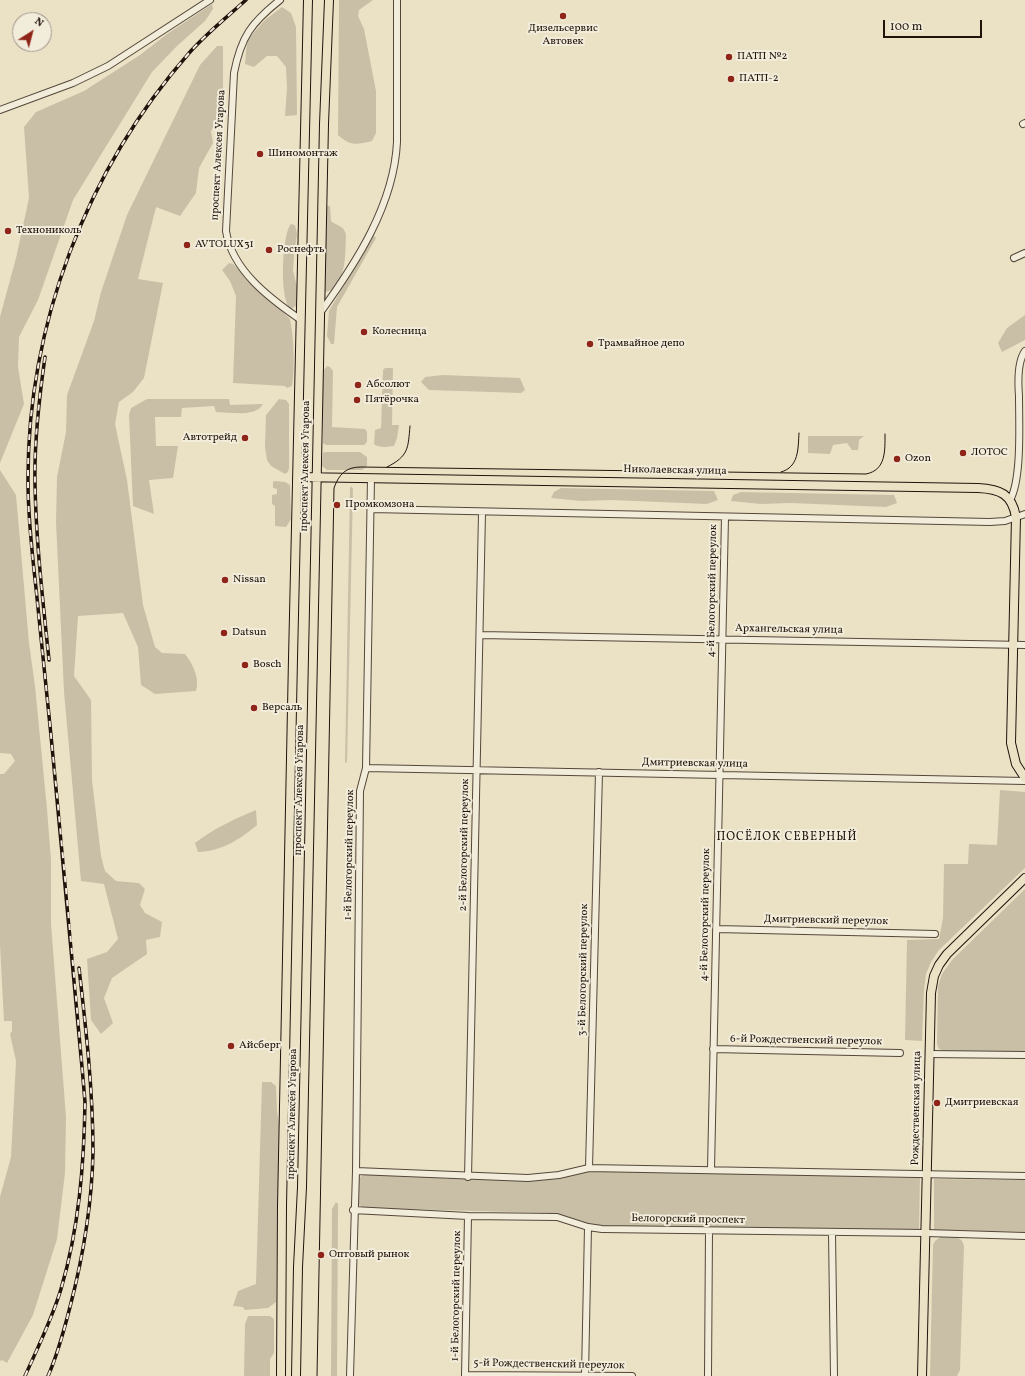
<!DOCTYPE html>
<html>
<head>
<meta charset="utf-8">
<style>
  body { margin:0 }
  #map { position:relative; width:1025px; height:1376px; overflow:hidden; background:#ebe2c6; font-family:Vollkorn,serif }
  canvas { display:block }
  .north { position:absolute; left:12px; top:12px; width:40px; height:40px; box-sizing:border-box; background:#f2ecda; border:1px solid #9e9588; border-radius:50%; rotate:36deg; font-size:11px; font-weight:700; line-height:16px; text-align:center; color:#21130c }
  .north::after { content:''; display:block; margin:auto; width:14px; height:18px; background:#8f2418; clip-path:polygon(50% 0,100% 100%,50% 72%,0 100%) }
  .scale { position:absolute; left:883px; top:20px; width:99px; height:18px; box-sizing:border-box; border:2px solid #21130c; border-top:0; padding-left:5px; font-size:12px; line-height:14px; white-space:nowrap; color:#21130c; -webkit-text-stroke:3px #f2ecda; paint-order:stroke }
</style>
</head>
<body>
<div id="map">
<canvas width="1025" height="1376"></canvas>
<div class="north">N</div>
<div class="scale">100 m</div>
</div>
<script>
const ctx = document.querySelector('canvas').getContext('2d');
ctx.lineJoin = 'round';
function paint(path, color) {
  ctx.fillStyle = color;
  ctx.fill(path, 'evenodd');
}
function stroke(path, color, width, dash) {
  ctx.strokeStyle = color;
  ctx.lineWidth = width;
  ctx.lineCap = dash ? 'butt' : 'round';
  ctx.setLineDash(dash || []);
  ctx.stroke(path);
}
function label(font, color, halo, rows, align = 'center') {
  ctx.font = font + ' Vollkorn,serif';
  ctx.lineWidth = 4;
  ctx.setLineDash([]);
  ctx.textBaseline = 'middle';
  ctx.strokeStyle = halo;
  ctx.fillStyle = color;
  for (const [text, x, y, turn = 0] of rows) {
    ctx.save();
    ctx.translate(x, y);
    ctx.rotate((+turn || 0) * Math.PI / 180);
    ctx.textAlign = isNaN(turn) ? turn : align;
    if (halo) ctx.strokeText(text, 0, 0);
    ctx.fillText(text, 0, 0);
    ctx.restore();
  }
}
const green = new Path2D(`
  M339,0H373L359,10L358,16L364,29L376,91V133L372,141C356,145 350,146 338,135Z
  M212,4L213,9L205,21L177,46L152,72L73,200L38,300L19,337L18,367L24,404L0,463V317L16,258L29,198L24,127L36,112L84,91L140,55L167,34Z
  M282,7L291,13L296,27L297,115L285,116L287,88L286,67L277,56H267L254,67L245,64L247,40L265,20Z
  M217,46H223V114L211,131L213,143L199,168L196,193L180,216L156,207L138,279L163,283L144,378L133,392L119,402L115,424L127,480L143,605L155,647L162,653L185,654C193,664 200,679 196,691L155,694L141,685L138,647L123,613L78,616L74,676L91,700L92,780L101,856L105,871L116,881L139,883L145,889L140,905L145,913L162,922L160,937L146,940L147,954L112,978L104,998L113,1023L101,1034L91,1020L87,959L107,952L118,939L104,884L81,881L64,692L56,522L57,477L66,432L67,395L94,321L101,292L127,215L200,65Z
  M327,206H330L331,221C337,226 344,225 346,235C345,254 347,275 332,290L325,292Z
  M291,224L295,225L297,234L294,256L293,271L297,287L296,299V306L291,309C279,302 282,233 291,224Z
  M373,235L376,238L337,307L334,344H331L327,336L329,311Z
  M229,263L233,264L290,319C294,338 295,367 292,386L287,388L285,386L233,383L236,296L230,281L222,270Z
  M1025,315V340L1002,352L998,343L1007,328Z
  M327,366L330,367L333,371L332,427L365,429L367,432V442L364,445H326L323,443V371Z
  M385,368H393L392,425H399L397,438L394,446C388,447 378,448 374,444L375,430L381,428L383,370Z
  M443,375L520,378L525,390L521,393L429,390L421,382L425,377Z
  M147,399H229L230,405L263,404C255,418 230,412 216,412L214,406L182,408L181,417H155L156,446H178L173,478L149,480L154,514L133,506L129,415L131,408Z
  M279,399L286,400L289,404V468L288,472L285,474L271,466L267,460L265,447L266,415Z
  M808,436H864L859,440L858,450H852L847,443L833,445L830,454L808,453Z
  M325,452H360L367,457V466L362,470H327L322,466L323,453Z
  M0,470L16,495L29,643L35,686L47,809L51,860V924L66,1117L65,1173L57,1239L33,1315L7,1363L2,1360L0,1361V1197L11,1157L16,1061L10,1034L12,1031V1021H4L0,945V774H4L15,761L11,754L0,753Z
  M275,481L285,482L290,485L291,519L286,527L275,526V506L272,504V495L277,494V489L273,488V482Z
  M351,486L353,489L347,762L345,763L350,489Z
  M561,488L714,491L718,500L707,504L611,500L581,501L551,498L554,492Z
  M741,492L894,495L897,503L886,507L791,503L761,504L731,501L733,495Z
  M1000,790L1025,792V868L939,950L931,962L926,974L924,990L922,1041L905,1040L907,940L939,939L943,918L944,864H968L969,844L997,845Z
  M256,810L257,825C239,840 222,851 198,852L195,843C213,829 234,819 256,810Z
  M1025,889V1052L946,1051L939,1049L937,1044L938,986L942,974L952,960Z
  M262,1082H271L276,1086L277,1112L279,1123L276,1302L268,1308L245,1310L243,1307L233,1306L238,1291L256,1284Z
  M592,1170L920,1178L919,1231L598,1227L561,1215L548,1213L365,1208L360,1206L356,1201L358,1182L361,1176L367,1174L457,1179L535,1180Z
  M934,1179L1025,1180V1232L934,1230Z
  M336,1202L338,1204L337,1376H331L332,1209Z
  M942,1236C952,1237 962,1235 964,1246L960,1370L957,1376H930L933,1245L935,1241Z
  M248,1316H270L274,1319V1353L270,1359V1376H244L245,1324Z`);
const minor = new Path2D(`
  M280,0C251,23 241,37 234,73L226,231C232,270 269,298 301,320
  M0,110L73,83L108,66L210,0
  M1023,124L1025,123
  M1014,258L1025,253
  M320,313C356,263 394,205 397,142V0
  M1010,500C1022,479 1019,422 1019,396C1018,383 1017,362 1025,351
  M371,509L990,522L1005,521L1025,514
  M480,635L1025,645
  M366,768L1025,781
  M717,929L935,934
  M713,1049L900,1053
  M929,1054L1025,1055
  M589,1168L599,772
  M711,1169L725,517
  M356,1171L528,1178L559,1175L589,1168L1025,1176
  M468,1177L482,513
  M353,1210L468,1216L557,1217L588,1227L602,1229L926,1233L1025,1236
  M832,1233L834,1376
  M465,1375L632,1376
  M585,1375L588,1227
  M350,1376L356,1171L360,791L366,768L371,478
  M465,1376L468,1216
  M708,1376L709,1231`);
const major = new Path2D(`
  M297,477L978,488C1000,489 1012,494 1016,517L1011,743L1016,764L1025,778
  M281,1376L282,1206L293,658L308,0
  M296,1376L298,1267L302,1187L324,124L329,0
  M922,1376L931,993L934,976L939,965L947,954L1025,878`);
const tram = new Path2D(`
  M387,467C409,456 408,448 410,426
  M781,472C799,467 798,449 799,433
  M317,1376L334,488C339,474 346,467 361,467L866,474C886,470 885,451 885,434`);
const rail = new Path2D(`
  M45,357C39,399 34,441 35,484C36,543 43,601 49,660
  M25,1376C38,1347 52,1319 61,1289C79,1228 84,1165 85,1102C75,983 64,864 52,746C47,693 41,640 36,588C32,553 28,518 28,482C27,326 86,170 190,52C207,33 227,17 246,0
  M48,1376C58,1354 64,1330 70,1307C83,1257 92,1203 93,1152C93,1090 86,1029 79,968`);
const markers = [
  [563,16,4,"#8f2418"],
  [729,57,4,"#8f2418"],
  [731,79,4,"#8f2418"],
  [260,154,4,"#8f2418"],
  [8,231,4,"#8f2418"],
  [187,245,4,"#8f2418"],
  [269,250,4,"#8f2418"],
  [364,332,4,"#8f2418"],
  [590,344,4,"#8f2418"],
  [358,385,4,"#8f2418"],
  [357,400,4,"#8f2418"],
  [245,438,4,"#8f2418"],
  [963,453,4,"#8f2418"],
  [897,459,4,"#8f2418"],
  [337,505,4,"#8f2418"],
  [225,580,4,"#8f2418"],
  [224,633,4,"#8f2418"],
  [245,665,4,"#8f2418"],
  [254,708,4,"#8f2418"],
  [231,1046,4,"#8f2418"],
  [937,1103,4,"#8f2418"],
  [321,1255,4,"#8f2418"]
];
const poiNames = [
  ["Дизельсервис",563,29,"center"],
  ["Автовек",563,42,"center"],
  ["ПАТП №2",737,57],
  ["ПАТП-2",739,79],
  ["Шиномонтаж",268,154],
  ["Технониколь",16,231],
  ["AVTOLUX31",195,245],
  ["Роснефть",277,250],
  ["Колесница",372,332],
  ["Трамвайное депо",598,344],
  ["Абсолют",366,385],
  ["Пятёрочка",365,400],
  ["Автотрейд",237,438,"right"],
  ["ЛОТОС",971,453],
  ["Ozon",905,459],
  ["Промкомзона",345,505],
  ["Nissan",233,580],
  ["Datsun",232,633],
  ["Bosch",253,665],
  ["Версаль",262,708],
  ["Айсберг",239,1046],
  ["Дмитриевская",945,1103],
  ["Оптовый рынок",329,1255]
];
const streetNames = [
  ["проспект Алексея Угарова",219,155,-87],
  ["проспект Алексея Угарова",306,466,-89],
  ["Николаевская улица",675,471,1],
  ["4-й Белогорский переулок",713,591,-89],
  ["Архангельская улица",789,630,1],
  ["Дмитриевская улица",695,764,1],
  ["проспект Алексея Угарова",300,790,-89],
  ["2-й Белогорский переулок",465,845,-89],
  ["1-й Белогорский переулок",350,855,-89],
  ["4-й Белогорский переулок",706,915,-89],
  ["Дмитриевский переулок",826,921,1],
  ["3-й Белогорский переулок",584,970,-89],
  ["6-й Рождественский переулок",806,1041,1],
  ["Рождественская улица",917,1108,-89],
  ["проспект Алексея Угарова",293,1114,-89],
  ["Белогорский проспект",688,1220,1],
  ["1-й Белогорский переулок",457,1296,-89],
  ["5-й Рождественский переулок",549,1365,1]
];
const neighbourhoodNames = [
  ["ПОСЁЛОК СЕВЕРНЫЙ",787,838]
];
paint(green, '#c9bfa6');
stroke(minor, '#54473a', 8);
stroke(major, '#21130c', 10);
stroke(minor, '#f2ecda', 6);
stroke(major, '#ebe2c6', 8);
stroke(tram, '#21130c', 1);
stroke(rail, '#21130c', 3.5);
stroke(rail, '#f2ecda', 2, [6]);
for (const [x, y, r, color] of markers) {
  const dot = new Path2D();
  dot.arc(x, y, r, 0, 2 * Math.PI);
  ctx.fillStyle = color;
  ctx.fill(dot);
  stroke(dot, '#f2ecda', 1.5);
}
label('11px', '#21130c', '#f2ecda', poiNames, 'left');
label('11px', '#21130c', '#f2ecda', streetNames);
ctx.letterSpacing = '1px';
label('12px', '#21130c', '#f2ecda', neighbourhoodNames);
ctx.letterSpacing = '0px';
</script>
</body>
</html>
